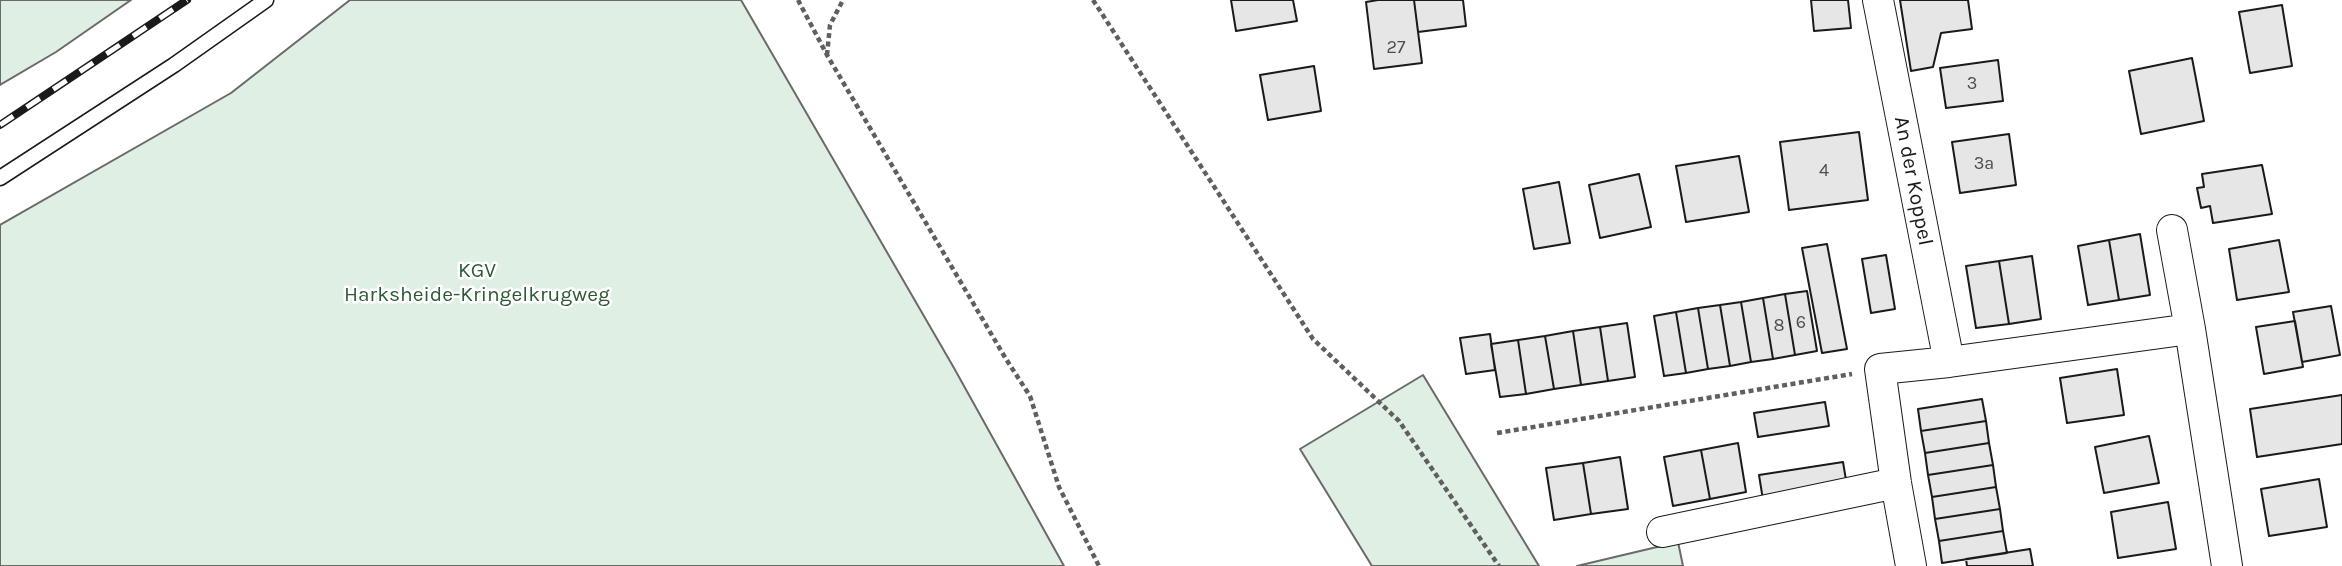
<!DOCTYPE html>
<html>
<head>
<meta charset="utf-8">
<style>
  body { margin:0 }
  canvas { display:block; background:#fff }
</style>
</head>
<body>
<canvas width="2342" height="566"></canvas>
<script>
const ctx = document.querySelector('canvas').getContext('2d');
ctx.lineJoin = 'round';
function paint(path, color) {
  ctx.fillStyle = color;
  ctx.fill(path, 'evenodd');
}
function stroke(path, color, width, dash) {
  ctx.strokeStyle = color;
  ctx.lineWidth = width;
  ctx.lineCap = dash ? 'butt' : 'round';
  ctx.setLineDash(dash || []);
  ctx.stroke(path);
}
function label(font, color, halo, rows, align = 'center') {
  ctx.font = font + ' Karla,sans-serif';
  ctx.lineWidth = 5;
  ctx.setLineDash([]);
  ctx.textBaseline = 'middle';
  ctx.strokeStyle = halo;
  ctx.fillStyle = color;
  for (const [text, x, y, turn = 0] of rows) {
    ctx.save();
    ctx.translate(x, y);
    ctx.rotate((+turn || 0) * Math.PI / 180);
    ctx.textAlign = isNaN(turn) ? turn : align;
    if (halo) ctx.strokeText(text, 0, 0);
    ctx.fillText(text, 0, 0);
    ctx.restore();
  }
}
const green = new Path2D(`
  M0,0H131L56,52L0,85Z
  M350,0H741L954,368L1064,566H0V225L231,93Z
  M1423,375L1539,566H1372L1300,449Z
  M1678,542L1683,566H1577Z`);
const building = new Path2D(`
  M1231,0H1293L1297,21L1236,31Z
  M1378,0H1414L1422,63L1374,69L1366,2Z
  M1414,0H1463L1466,26L1418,32Z
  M1811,0H1848L1851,28L1814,31Z
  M1900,0H1968L1972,29L1941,33L1933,67L1911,71Z
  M2282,5L2292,66L2250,73L2239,12Z
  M2192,58L2204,121L2141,134L2129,71Z
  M1998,60L2003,101L1946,108L1940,68Z
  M1314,66L1321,111L1268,120L1260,75Z
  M1859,132L1868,200L1789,210L1780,142Z
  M2009,134L2016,185L1960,193L1952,142Z
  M1739,156L1749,212L1686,222L1676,166Z
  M2262,165L2272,214L2213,223L2210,206L2201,208L2197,188L2204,187L2202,174Z
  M1639,174L1651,227L1600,238L1589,185Z
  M1559,182L1570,243L1534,249L1523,189Z
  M2140,234L2150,295L2119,300L2109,240Z
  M2109,240L2119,300L2088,305L2078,246Z
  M2279,240L2289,292L2237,300L2229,249Z
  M1827,244L1847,349L1822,353L1802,248Z
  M1886,255L1895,309L1871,313L1862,259Z
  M2032,256L2041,319L2009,324L1999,261Z
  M1999,261L2009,324L1976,328L1966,266Z
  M1807,291L1817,351L1795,355L1785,294Z
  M1785,294L1795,355L1773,359L1763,298Z
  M1763,298L1773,359L1751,362L1741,302Z
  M1741,302L1751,362L1730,366L1720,305Z
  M1720,305L1730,366L1708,369L1698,308Z
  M2331,306L2340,355L2302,362L2293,312Z
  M1698,308L1708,369L1686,373L1676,312Z
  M1676,312L1686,373L1664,376L1654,316Z
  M2295,321L2303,367L2264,374L2256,327Z
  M1627,323L1635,377L1608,381L1600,327Z
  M1600,327L1608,381L1581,385L1573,331Z
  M1573,331L1581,385L1554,389L1545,336Z
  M1490,334L1495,370L1466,374L1460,338Z
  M1545,336L1554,389L1526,394L1518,340Z
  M1518,340L1526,394L1500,397L1491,344Z
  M2117,369L2124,415L2067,423L2060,378Z
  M2342,395V444L2257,457L2250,409Z
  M1982,399L1986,421L1921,431L1918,409Z
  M1825,402L1829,426L1758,437L1754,413Z
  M1986,421L1989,443L1925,453L1921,431Z
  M2149,436L2159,483L2104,493L2095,447Z
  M1738,443L1746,492L1710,499L1701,450Z
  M1989,443L1993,465L1928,475L1925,453Z
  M1701,450L1710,499L1673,506L1664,457Z
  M1620,457L1628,509L1591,514L1583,463Z
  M1843,462L1847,486L1763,500L1759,475Z
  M1583,463L1591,514L1554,520L1546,468Z
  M1993,465L1996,487L1932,497L1928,475Z
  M2319,479L2327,527L2269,536L2261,489Z
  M1996,487L2000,509L1935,519L1932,497Z
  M2168,502L2176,549L2118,558L2111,512Z
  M2000,509L2003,531L1939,541L1935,519Z
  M2003,531L2007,553L1942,563L1939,541Z
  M2030,549L2033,566H1967L1966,559Z`);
const path = new Path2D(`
  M798,0L827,55L1006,359L1030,396L1059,487L1099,566
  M1093,0L1313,339L1399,421L1499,566
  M827,55L830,25L843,0
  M1497,433L1852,374`);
const service = new Path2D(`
  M0,178L174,65L266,0`);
const minor = new Path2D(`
  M1878,0L1949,362
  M2172,230L2190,329L2227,566
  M1662,532L1896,483
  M1911,566L1896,483L1880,369L1949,362L2190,329`);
const rail = new Path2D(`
  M0,125L187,0`);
const numberNames = [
  ["27",1396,48],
  ["3",1972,84],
  ["3a",1984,164],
  ["4",1824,171],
  ["6",1801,323],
  ["8",1779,326]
];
const streetNames = [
  ["An der Koppel",1913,181,79]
];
const parkNames = [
  ["KGV",477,271],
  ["Harksheide-Kringelkrugweg",477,295]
];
paint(green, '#e0efe3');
stroke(green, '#6a6a6a', 2);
paint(building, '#e6e6e6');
stroke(building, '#1a1a1a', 2);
stroke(service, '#1a1a1a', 17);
stroke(minor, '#1a1a1a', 32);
stroke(path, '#5f5f5f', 4.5, [5, 3.5]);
stroke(service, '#fff', 14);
stroke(minor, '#fff', 30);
stroke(rail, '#1a1a1a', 8);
stroke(rail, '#fff', 5, [16]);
label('18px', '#4d4d4d', null, numberNames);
label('21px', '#1a1a1a', '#fff', streetNames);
label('21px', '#2b5a34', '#fff', parkNames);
</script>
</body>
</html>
